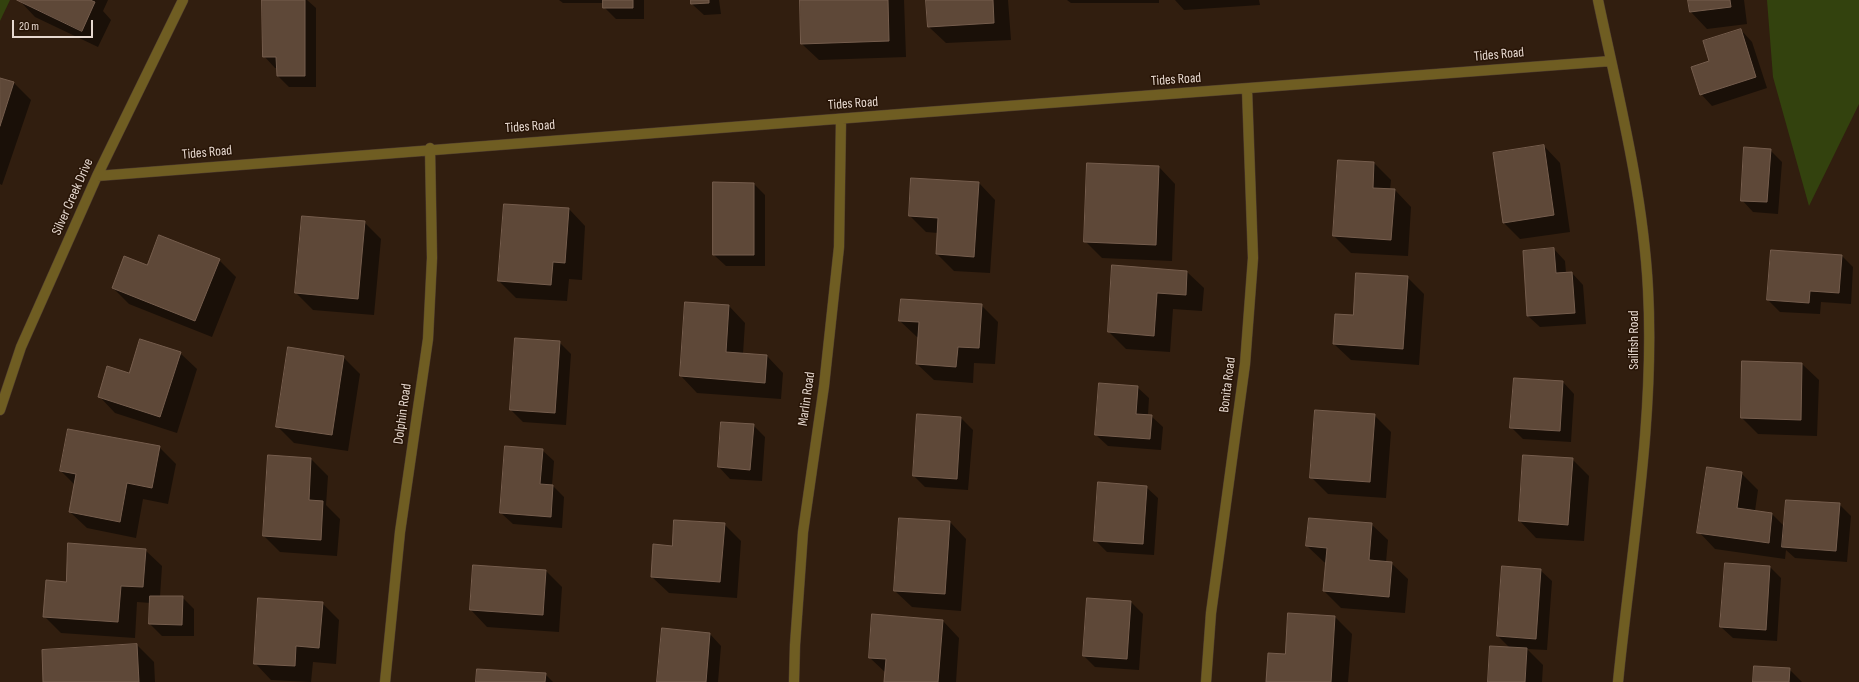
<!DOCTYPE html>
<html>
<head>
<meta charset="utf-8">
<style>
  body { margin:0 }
  #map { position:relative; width:1859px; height:682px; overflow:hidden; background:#311e0f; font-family:"Sofia Sans Condensed",sans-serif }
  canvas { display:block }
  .scale { position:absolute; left:12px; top:20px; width:81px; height:18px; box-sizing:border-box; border:2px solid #e6d8cf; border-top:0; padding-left:5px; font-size:12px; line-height:14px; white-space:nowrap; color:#e6d8cf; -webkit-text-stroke:3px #271406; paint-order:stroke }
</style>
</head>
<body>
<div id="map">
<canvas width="1859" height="682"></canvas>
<div class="scale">20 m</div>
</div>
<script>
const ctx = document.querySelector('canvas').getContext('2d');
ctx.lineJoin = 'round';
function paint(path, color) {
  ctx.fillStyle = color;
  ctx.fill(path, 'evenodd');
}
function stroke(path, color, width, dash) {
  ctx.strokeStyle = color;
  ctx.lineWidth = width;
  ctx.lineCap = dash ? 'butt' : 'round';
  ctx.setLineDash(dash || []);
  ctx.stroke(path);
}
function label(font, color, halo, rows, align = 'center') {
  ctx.font = font + ' "Sofia Sans Condensed",sans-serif';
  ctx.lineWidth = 3;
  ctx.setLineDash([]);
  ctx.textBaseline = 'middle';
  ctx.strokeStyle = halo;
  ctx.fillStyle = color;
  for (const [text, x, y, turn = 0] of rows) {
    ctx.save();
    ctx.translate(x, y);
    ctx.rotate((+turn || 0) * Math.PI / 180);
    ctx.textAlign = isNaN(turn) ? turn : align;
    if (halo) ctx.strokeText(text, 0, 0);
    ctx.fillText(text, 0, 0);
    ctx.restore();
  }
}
const green = new Path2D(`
  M0,0H10L0,21Z
  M1767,0H1859V104L1809,206L1773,77Z`);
const shadow = new Path2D(`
  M19,0H108L103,11L111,20L98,47L35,17Z
  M263,0H307L316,8V87H289L278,76V68H275L264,56Z
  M559,0H644V19H616L604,7V3H563Z
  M692,0H719L721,14L704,15L692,4Z
  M820,0H904L906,57L819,60L802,44Z
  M927,0H1008L1011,40L946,43L929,27Z
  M1067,0H1159V3H1071Z
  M1175,0H1259L1260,5L1184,10Z
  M1689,0H1744L1747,24L1707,29L1691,12Z
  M1741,30L1752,42L1767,88L1712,106L1701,94L1710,62Z
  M0,79L14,83L31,100L2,185L0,184Z
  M1544,146L1560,163L1570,232L1520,239L1504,223Z
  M1770,150L1782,162L1778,214L1753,212L1742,200Z
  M1374,163L1391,180L1390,190H1395L1411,207L1408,256L1351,253L1334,236Z
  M1159,167L1175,184L1172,261L1102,258L1085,241Z
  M979,183L995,200L990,273L954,271L937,254L938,233L926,232L910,216Z
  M754,184L765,195V266H726L714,255Z
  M569,209L585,226L582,280L569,279L567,301L516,298L499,281Z
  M364,222L381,239L374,315L313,310L296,293Z
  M1554,249L1565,261L1566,273H1572L1583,285L1586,324L1540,327L1528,316Z
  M1842,256L1853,267L1851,304L1821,302L1820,314L1780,312L1768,300Z
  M219,260L236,277L212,337L129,304L113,288L147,267Z
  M1113,266L1187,272L1204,288L1202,311L1173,309L1170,352L1126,349L1109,332Z
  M1407,277L1424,294L1419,365L1351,360L1334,344Z
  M981,305L998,322L995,364L974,363L973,383L934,380L917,364L919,337H917L900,321Z
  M729,306L745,323L743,354L767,356L783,373L781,399L697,393L681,376Z
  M559,342L571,354L566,425L523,422L511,410Z
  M180,353L197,369L177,433L115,413L99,396L130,374Z
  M343,357L360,374L348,451L294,443L277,426Z
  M1802,364L1819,380L1817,436L1758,434L1742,418Z
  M1563,382L1574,394L1571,442L1523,439L1511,427Z
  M1137,387L1149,398L1148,415L1151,416L1163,427L1161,450L1108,446L1096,435Z
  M918,415L961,418L973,430L968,490L925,487L914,476Z
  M1374,415L1391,432L1386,498L1328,494L1311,477Z
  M722,423L753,425L765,437L762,481L730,479L719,467Z
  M159,447L176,464L168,504L143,499L136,538L87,528L70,512L75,485L61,471Z
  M542,450L554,461L552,485L564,497L562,528L513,524L501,513Z
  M269,456L311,459L328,476L326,505L340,519L337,556L280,552L264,536Z
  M1524,456L1572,459L1589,476L1584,541L1536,538L1520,521Z
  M1741,473L1758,490L1755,511L1772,514L1785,527L1839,504L1851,516L1847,562L1795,558L1786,550L1785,559L1715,549L1699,532Z
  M1146,487L1158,498L1154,555L1107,552L1095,540Z
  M950,522L966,539L961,611L912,607L895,591Z
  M724,524L741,541L737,598L669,593L652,577Z
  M1371,524L1388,540L1386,562L1391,563L1408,579L1405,613L1341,608L1324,591L1326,563L1324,562L1307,546Z
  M145,550L162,566L160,597H182L194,609V636H162L150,624L151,603L137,602L135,638L61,633L44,616L67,583Z
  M1770,567L1781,578L1777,641L1733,638L1721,627Z
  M1540,570L1552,581L1547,650L1527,649L1543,665L1542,682H1489L1510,648L1498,636Z
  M546,571L562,587L559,632L487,627L471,610Z
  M1088,599L1131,602L1143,614L1139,670L1095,667L1084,656Z
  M322,603L339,620L336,664L313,662L311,682L271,680L255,663Z
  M1335,617L1352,634L1348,682H1267Z
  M943,621L959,638L956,682H885L886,673L870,658Z
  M710,634L721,646L718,682H658Z
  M137,645L154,662L155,682H44Z
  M1789,669L1802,682H1754Z
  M545,674L553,682H477Z`);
const building = new Path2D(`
  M17,0H90L95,2L82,31Z
  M262,0H305V76H277L276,57H263Z
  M603,0H633V8H603Z
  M691,0H709V3L691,4Z
  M800,0H888L889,41L801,44Z
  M926,0H993L994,23L928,27Z
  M1688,0H1730L1731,7L1690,12Z
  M1741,29L1756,77L1700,95L1691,67L1709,61L1703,41Z
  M0,78L14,82L0,126Z
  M1544,145L1554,215L1503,223L1493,153Z
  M1744,147L1771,149L1767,202L1741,201Z
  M1338,160L1374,162L1373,188L1395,189L1391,240L1333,236Z
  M1087,163L1159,166L1156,245L1084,242Z
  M911,178L979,182L974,257L936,254L938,218L909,216Z
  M713,182L754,183V255H713Z
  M504,204L569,208L565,263L553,262L551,285L498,281Z
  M302,216L365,221L358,299L295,293Z
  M159,235L220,259L195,321L112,288L124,256L147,265Z
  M1554,248L1556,273L1572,272L1575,313L1527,316L1523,251Z
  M1771,250L1842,255L1839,293L1810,291L1809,303L1767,300Z
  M1112,265L1187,271L1186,295L1157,293L1154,336L1108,332Z
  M1356,273L1408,276L1403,349L1333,344L1335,314L1353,315Z
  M901,299L982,304L979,348L958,347L956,367L916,364L919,322L899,321Z
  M685,302L729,305L726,352L767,355L765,383L680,376Z
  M515,338L560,341L555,413L510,410Z
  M140,339L181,352L160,417L98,397L107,366L129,373Z
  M288,347L344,356L332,435L276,427Z
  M1742,361L1802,363L1801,420L1741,418Z
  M1514,378L1563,381L1560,431L1510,428Z
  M1099,383L1138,386L1136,414L1152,415L1150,439L1095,435Z
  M1315,410L1375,414L1370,482L1310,478Z
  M917,414L961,417L957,479L913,476Z
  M721,422L754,424L750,470L718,467Z
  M68,429L160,446L152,488L127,483L120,522L69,512L76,474L60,471Z
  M505,446L543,449L540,484L553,485L551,517L500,513Z
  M268,455L311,458L309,500L323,501L321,540L263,536Z
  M1523,455L1573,458L1568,525L1519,521Z
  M1707,467L1742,472L1737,508L1772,513L1769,543L1697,533Z
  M1098,482L1147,486L1143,544L1094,541Z
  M1786,500L1840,503L1836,551L1782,547Z
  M899,518L950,521L945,594L894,591Z
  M1309,518L1372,523L1369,560L1392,562L1389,597L1323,591L1327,548L1306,546Z
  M674,520L725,523L720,582L651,577L653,544L672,546Z
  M68,543L146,549L143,587L121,586L118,622L43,617L46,580L66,582Z
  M1725,563L1770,566L1766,630L1720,627Z
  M473,565L546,570L543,615L470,610Z
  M1502,566L1541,569L1536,639L1497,636Z
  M150,596H183L182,625L149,624Z
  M258,598L323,602L319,648L296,646L295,666L254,664Z
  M1087,598L1131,601L1127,659L1083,656Z
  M1288,613L1335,616L1331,682H1266L1268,653L1285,654Z
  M872,614L943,620L938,682H884L886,659L869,658Z
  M662,628L710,633L706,682H657Z
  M137,644L139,682H43L42,650Z
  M1490,646L1527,648L1525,682H1488Z
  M1754,666L1790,668L1789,682H1753Z
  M477,669L546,673L545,682H476Z`);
const minor = new Path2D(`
  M1598,0C1618,95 1643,192 1648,289C1655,421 1631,551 1618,682
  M97,176C602,134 1106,100 1611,61
  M0,410L21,347L97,176L183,0
  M385,682L400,532L428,339L432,258L430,148
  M794,682L795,645L803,532L824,386L839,247L841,119
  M1206,682L1211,613L1245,364L1253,258L1247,89`);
const streetNames = [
  ["Tides Road",1499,55,-5],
  ["Tides Road",1176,80,-4],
  ["Tides Road",853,104,-4],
  ["Tides Road",530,127,-4],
  ["Tides Road",207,153,-5],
  ["Silver Creek Drive",73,197,-66],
  ["Sailfish Road",1634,340,-90],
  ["Bonita Road",1228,385,-83],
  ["Marlin Road",807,399,-82],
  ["Dolphin Road",403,414,-82]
];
paint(green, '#33420e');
paint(shadow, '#0007');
paint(building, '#5e4838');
stroke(building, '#755d4d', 1);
stroke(minor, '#4e3c2e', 11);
stroke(minor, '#6f5d22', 10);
label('14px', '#e6d8cf', '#271406', streetNames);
</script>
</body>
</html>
